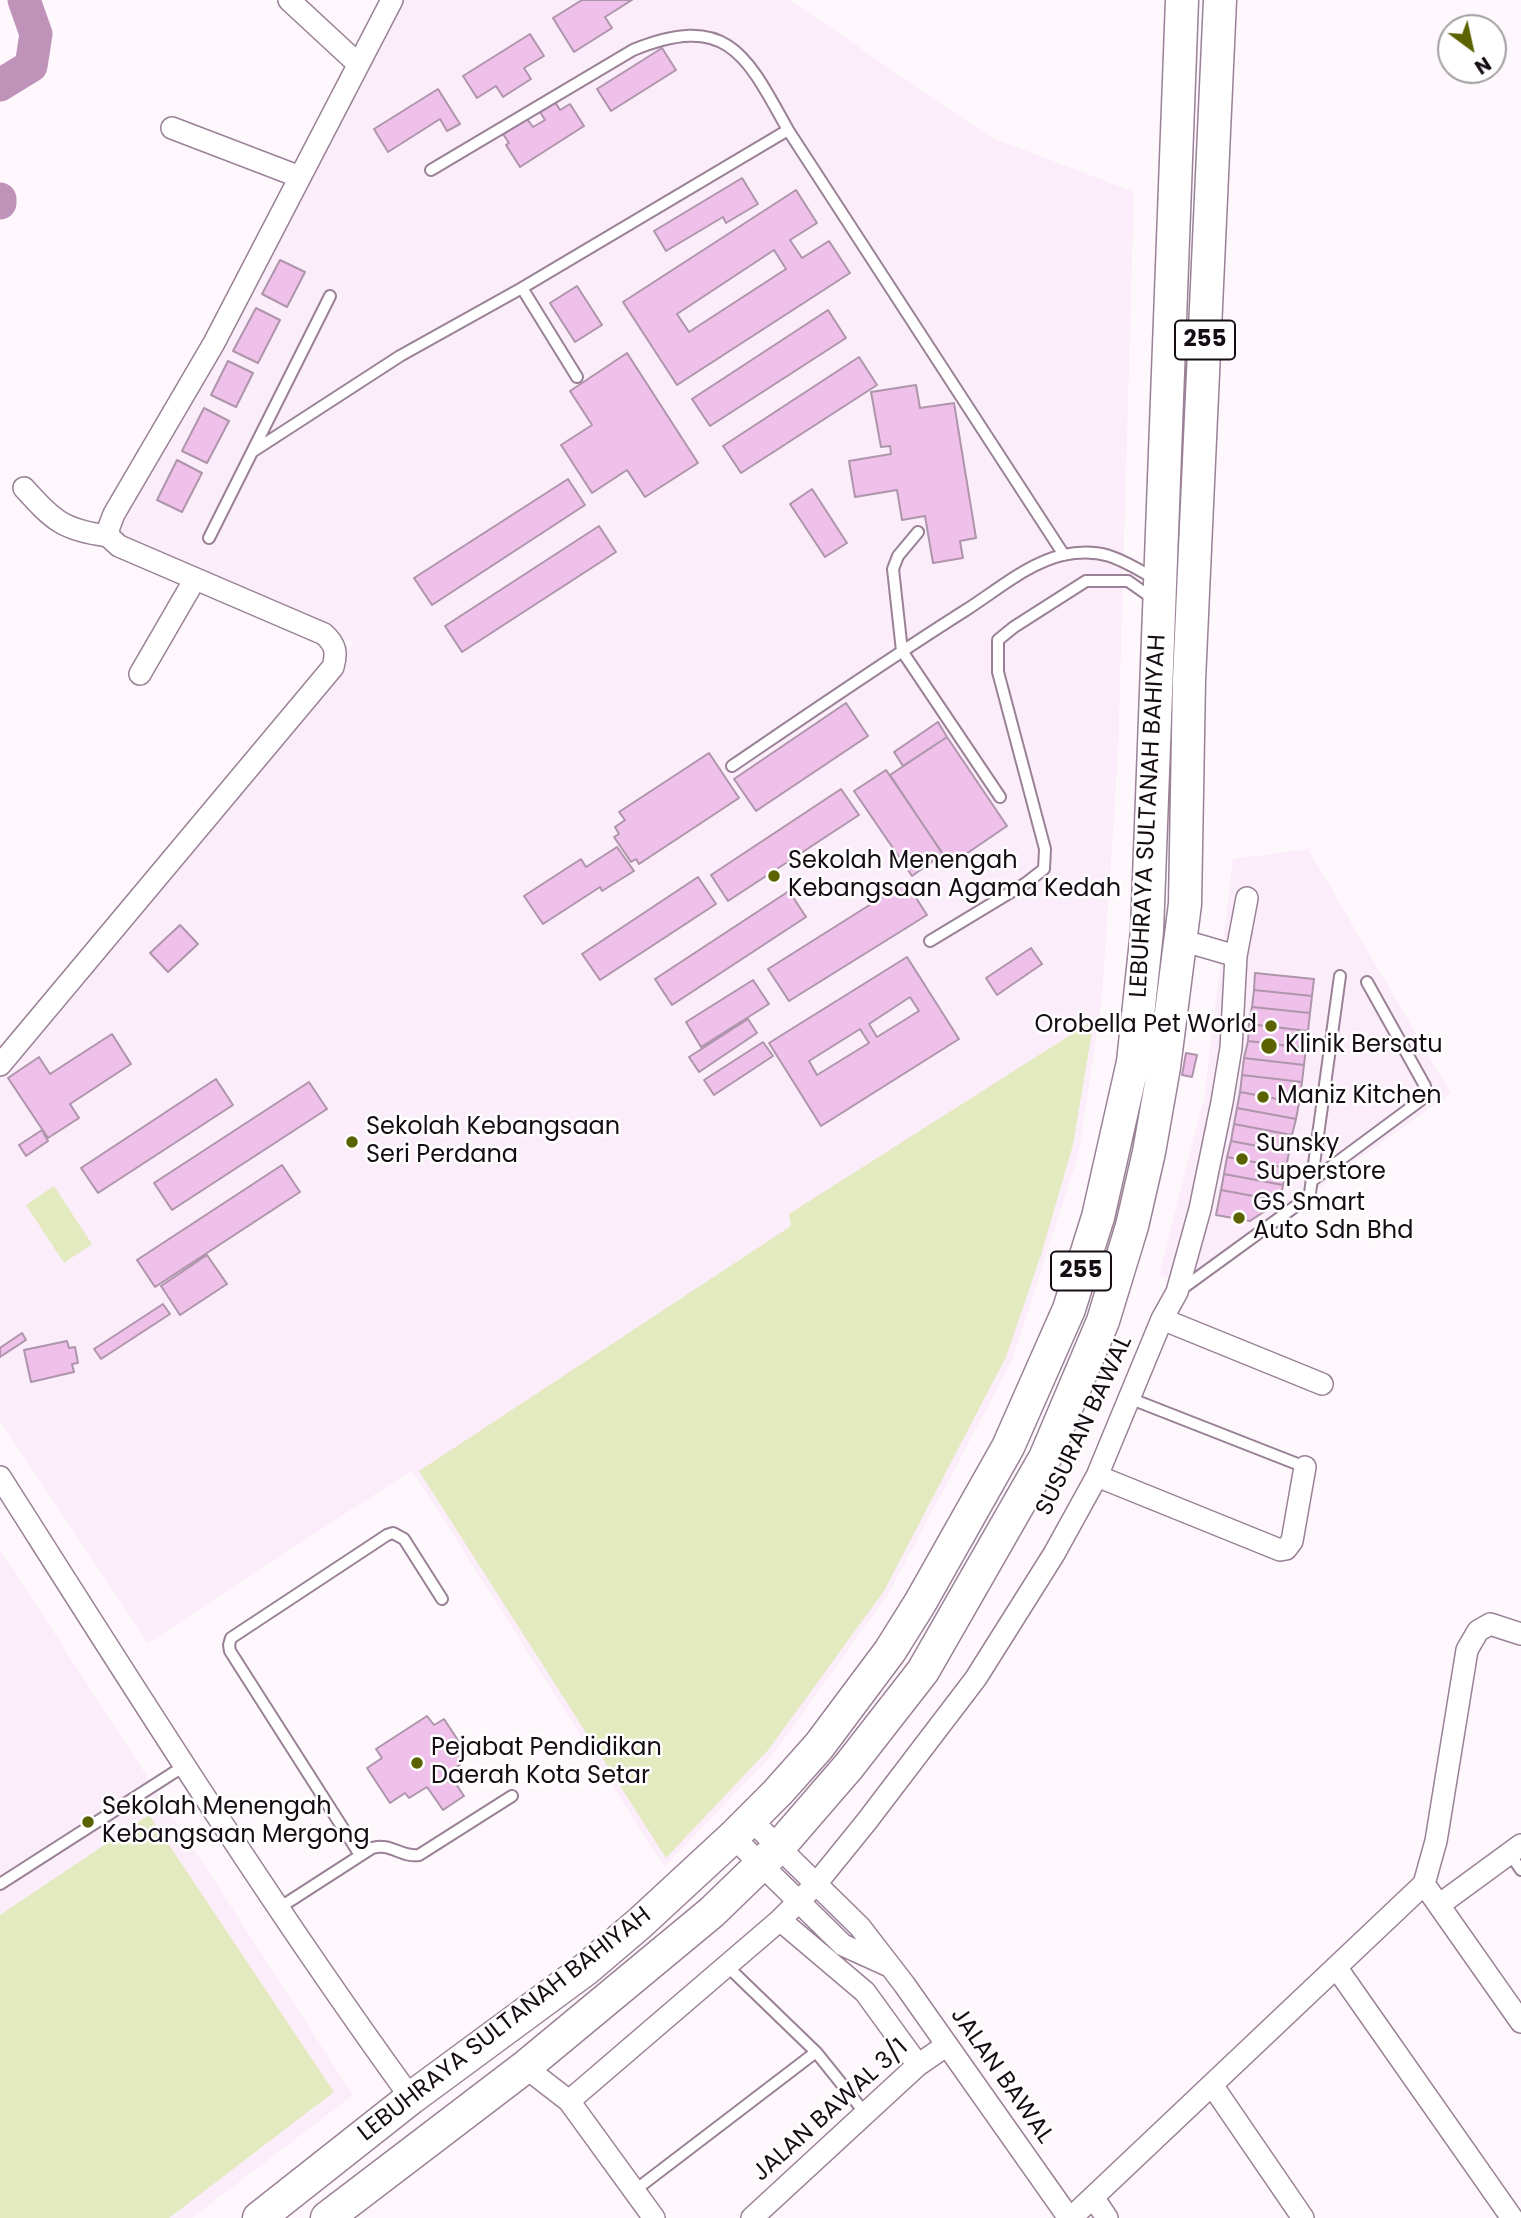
<!DOCTYPE html>
<html>
<head>
<meta charset="utf-8">
<style>
  body { margin:0 }
  #map { position:relative; width:1521px; height:2218px; overflow:hidden; background:#fef8fd; font-family:Poppins,sans-serif }
  canvas { display:block }
  .north { position:absolute; left:1437px; top:14px; width:70px; height:70px; box-sizing:border-box; background:#fff; border:2px solid #a19ea1; border-radius:50%; rotate:147deg; font-size:19px; font-weight:700; line-height:28px; text-align:center; color:#150c14 }
  .north::after { content:''; display:block; margin:auto; width:24px; height:32px; background:#5b6200; clip-path:polygon(50% 0,100% 100%,50% 72%,0 100%) }
</style>
</head>
<body>
<div id="map">
<canvas width="1521" height="2218"></canvas>
<div class="north">N</div>
</div>
<script>
const ctx = document.querySelector('canvas').getContext('2d');
ctx.lineJoin = 'round';
function paint(path, color) {
  ctx.fillStyle = color;
  ctx.fill(path, 'evenodd');
}
function stroke(path, color, width, dash) {
  ctx.strokeStyle = color;
  ctx.lineWidth = width;
  ctx.lineCap = dash ? 'butt' : 'round';
  ctx.setLineDash(dash || []);
  ctx.stroke(path);
}
function label(font, color, halo, rows, align = 'center') {
  ctx.font = font + ' Poppins,sans-serif';
  ctx.lineWidth = 5;
  ctx.setLineDash([]);
  ctx.textBaseline = 'middle';
  ctx.strokeStyle = halo;
  ctx.fillStyle = color;
  for (const [text, x, y, turn = 0] of rows) {
    ctx.save();
    ctx.translate(x, y);
    ctx.rotate((+turn || 0) * Math.PI / 180);
    ctx.textAlign = isNaN(turn) ? turn : align;
    if (halo) ctx.strokeText(text, 0, 0);
    ctx.fillText(text, 0, 0);
    ctx.restore();
  }
}
const built = new Path2D(`
  M386,0H790L990,137L1134,192L1118,755L1102,997L1079,1153L1012,1361L889,1593L774,1753L664,1867L412,1470L148,1643L0,1421V1061L293,729L353,642L110,534Z
  M1308,849L1451,1093L1183,1285L1159,1275L1204,1098L1233,859Z
  M0,1549L353,2095L192,2218H0Z`);
const green = new Path2D(`
  M1094,1020L1073,1145L1041,1255L1006,1357L884,1591L769,1749L666,1858L419,1471L791,1226L789,1214Z
  M54,1186L92,1244L64,1263L26,1205Z
  M149,1815L334,2092L169,2218H0V1915Z`);
const river = new Path2D(`
  M0,85L31,66L36,34L24,0
  M0,199V203`);
const building = new Path2D(`
  M582,0H632L605,17L612,28L574,52L553,18Z
  M530,34L544,56L524,68L531,79L503,97L496,86L477,98L463,76Z
  M662,48L676,70L611,111L597,89Z
  M438,89L460,124L447,131L440,119L388,152L374,129Z
  M555,102L560,110L570,104L584,126L520,167L506,145L509,143L503,134L527,119L533,127L545,120L540,112Z
  M742,178L758,204L726,223L723,217L666,251L654,231Z
  M796,190L817,223L790,240L802,258L829,241L850,273L677,385L623,302ZM774,250L786,269L689,332L677,314Z
  M280,260L305,272L287,307L262,294Z
  M577,286L602,325L575,342L550,303Z
  M256,308L280,320L258,363L233,351Z
  M828,310L846,338L710,426L692,399Z
  M627,353L698,463L645,497L627,470L592,493L561,445L592,425L570,391Z
  M859,357L877,385L741,473L723,446Z
  M228,361L253,373L236,407L211,395Z
  M916,385L920,408L954,403L976,538L960,541L963,558L933,563L925,516L902,520L897,490L855,497L849,461L891,454L890,446L881,447L871,392Z
  M204,408L229,421L207,463L182,451Z
  M177,460L202,473L182,512L157,500Z
  M568,479L585,505L432,605L414,578Z
  M812,489L847,543L825,557L790,504Z
  M599,526L616,552L462,652L445,626Z
  M846,703L868,736L756,811L734,779Z
  M938,722L947,737L903,766L894,752Z
  M947,737L1007,826L950,865L890,775Z
  M709,753L739,798L639,864L636,859L631,862L614,837L619,834L615,827L625,820L619,812Z
  M886,770L943,854L912,876L854,791Z
  M841,789L859,815L728,901L711,875Z
  M617,847L634,871L602,891L600,887L543,924L524,896L581,859L586,867Z
  M698,877L716,904L600,980L582,954Z
  M906,882L927,915L789,1001L768,969Z
  M789,891L806,917L672,1005L655,979Z
  M180,925L198,944L168,972L150,953Z
  M1031,948L1042,964L997,995L986,978Z
  M907,957L959,1039L821,1126L769,1043ZM910,997L919,1011L877,1037L869,1024ZM860,1029L869,1043L817,1075L809,1061Z
  M1255,973L1314,979L1312,996L1254,990Z
  M753,980L769,1004L701,1047L686,1022Z
  M1254,990L1312,996L1310,1013L1252,1007Z
  M1252,1007L1310,1013L1308,1031L1249,1024Z
  M748,1019L757,1033L699,1072L689,1057Z
  M1249,1024L1308,1031L1306,1048L1248,1041Z
  M112,1034L131,1064L70,1104L79,1118L48,1138L8,1078L39,1057L50,1074Z
  M1248,1041L1306,1048L1304,1065L1244,1058Z
  M763,1042L773,1056L714,1095L704,1080Z
  M1186,1053L1197,1055L1192,1077L1182,1075Z
  M1244,1058L1304,1065L1302,1082L1242,1075Z
  M1242,1075L1302,1082L1299,1103L1240,1092Z
  M216,1079L233,1105L98,1193L81,1168Z
  M309,1082L327,1109L172,1210L154,1183Z
  M1240,1092L1299,1103L1296,1119L1237,1108Z
  M1237,1108L1296,1119L1292,1135L1234,1124Z
  M1234,1124L1292,1135L1289,1152L1231,1141Z
  M42,1130L48,1141L26,1156L19,1145Z
  M1231,1141L1289,1152L1286,1168L1227,1157Z
  M1227,1157L1286,1168L1283,1185L1224,1174Z
  M282,1165L300,1192L155,1287L137,1260Z
  M1224,1174L1283,1185L1280,1201L1221,1190Z
  M1221,1190L1280,1201L1250,1221L1216,1215Z
  M207,1255L227,1284L180,1315L161,1286Z
  M163,1304L170,1314L101,1359L94,1349Z
  M22,1333L26,1340L0,1357V1348Z
  M67,1341L69,1348L75,1347L78,1363L72,1364L74,1372L31,1382L24,1350Z
  M427,1716L434,1725L444,1719L467,1754L457,1760L460,1765L448,1772L464,1796L443,1810L427,1787L409,1798L405,1793L390,1803L367,1768L382,1758L376,1749Z`);
const service = new Path2D(`
  M431,170L633,50C727,12 746,54 788,130L1064,555
  M522,288L577,377
  M252,452L400,356L522,288L788,130
  M918,532L898,556L893,569L902,651L1000,797
  M209,538L330,296
  M732,766C810,713 887,660 966,610C996,591 1028,563 1063,555C1104,546 1123,561 1157,580
  M930,941L1026,883L1044,869L1045,849L998,672V640L1014,627L1086,581H1128L1155,600
  M1313,1180L1421,1100L1426,1094L1425,1086L1367,982
  M1179,1291L1300,1203L1310,1193L1340,976
  M1129,1398L1305,1467
  M1510,1854L1521,1870
  M360,1855L230,1651L229,1645L231,1638L387,1535L393,1533L404,1539L442,1599
  M0,1884L184,1766
  M279,1908L372,1848C390,1842 402,1858 419,1855L512,1796
  M726,1965L816,2052L865,2113
  M634,2191L816,2052`);
const minor = new Path2D(`
  M289,0L357,63
  M172,128L300,177
  M24,488C54,521 63,530 108,536
  M140,674L195,579
  M1181,940L1236,956
  M0,1065L333,667C337,653 336,645 324,634L119,546L108,536L109,527L114,514L214,343L392,0
  M1162,1319L1322,1384
  M1097,1476L1280,1550L1286,1549L1292,1541L1305,1467
  M0,1477C133,1686 265,1897 411,2098
  M751,1820L860,1927L904,1984L1069,2218
  M733,1837L843,1945L887,1965
  M1424,1884L1521,2022
  M1439,1905L1521,1845
  M780,1920L865,1992L918,2065
  M1336,1967L1512,2218
  M525,2067L569,2101L654,2218
  M1212,2085L1303,2218
  M569,2101L780,1920L816,1884L867,1821L976,1678L1054,1554L1097,1476L1162,1319L1177,1292L1200,1209L1222,1102L1231,1048L1236,956L1247,898
  M1093,2197L1107,2218
  M752,2218L918,2065L947,2045
  M1071,2218L1424,1884L1436,1841L1467,1650L1478,1631L1490,1624L1521,1634`);
const primary = new Path2D(`
  M259,2218L411,2098L586,1969L640,1923L733,1837L778,1792L819,1746L890,1651L920,1603L1008,1447L1069,1309L1098,1217L1133,1062L1147,931L1182,0
  M327,2218L525,2067L712,1912L779,1847L849,1766L923,1671L1045,1458L1103,1321L1132,1226L1149,1152L1164,1067L1185,904L1189,680L1220,0`);
const markers = [
  [774,876,7,"#5b6200"],
  [1271,1026,7,"#5b6200"],
  [1269,1046,9,"#5b6200"],
  [1263,1097,7,"#5b6200"],
  [352,1142,7,"#5b6200"],
  [1242,1159,7,"#5b6200"],
  [1239,1218,7,"#5b6200"],
  [417,1763,7,"#5b6200"],
  [88,1822,7,"#5b6200"]
];
const shields = [
  [1205,340,60],
  [1081,1271,60]
];
const shieldNames = [
  ["255",1205,340],
  ["255",1081,1271]
];
const streetNames = [
  ["LEBUHRAYA SULTANAH BAHIYAH",1149,816,-87],
  ["SUSURAN BAWAL",1085,1426,-65],
  ["LEBUHRAYA SULTANAH BAHIYAH",505,2025,-38],
  ["JALAN BAWAL",1001,2076,55],
  ["JALAN BAWAL 3/1",831,2111,-42]
];
const poiNames = [
  ["Sekolah Menengah",788,862],
  ["Kebangsaan Agama Kedah",788,890],
  ["Orobella Pet World",1257,1026,"right"],
  ["Klinik Bersatu",1285,1046],
  ["Maniz Kitchen",1277,1097],
  ["Sekolah Kebangsaan",366,1128],
  ["Seri Perdana",366,1156],
  ["Sunsky",1256,1145],
  ["Superstore",1256,1173],
  ["GS Smart",1253,1204],
  ["Auto Sdn Bhd",1253,1232],
  ["Pejabat Pendidikan",431,1749],
  ["Daerah Kota Setar",431,1777],
  ["Sekolah Menengah",102,1808],
  ["Kebangsaan Mergong",102,1836]
];
paint(built, '#fbeefa');
paint(green, '#e4eac0');
stroke(river, '#bf92ba', 33);
paint(building, '#efc0e9');
stroke(building, '#ae95ab', 2);
stroke(service, '#9a8197', 14);
stroke(minor, '#9a8197', 24);
stroke(primary, '#9a8197', 35);
stroke(service, '#fff', 10);
stroke(minor, '#fff', 21);
stroke(primary, '#fff', 32);
for (const [x, y, r, color] of markers) {
  const dot = new Path2D();
  dot.arc(x, y, r, 0, 2 * Math.PI);
  ctx.fillStyle = color;
  ctx.fill(dot);
  stroke(dot, '#fff', 2.5);
}
for (const [x, y, w] of shields) {
  const box = new Path2D();
  box.roundRect(x - w / 2, y - 19.5, w, 39, 5);
  ctx.fillStyle = '#fff';
  ctx.fill(box);
  stroke(box, '#150c14', 2);
}
label('bold 23px', '#150c14', null, shieldNames);
label('24px', '#150c14', '#fff', streetNames);
label('24px', '#150c14', '#fff', poiNames, 'left');
</script>
</body>
</html>
